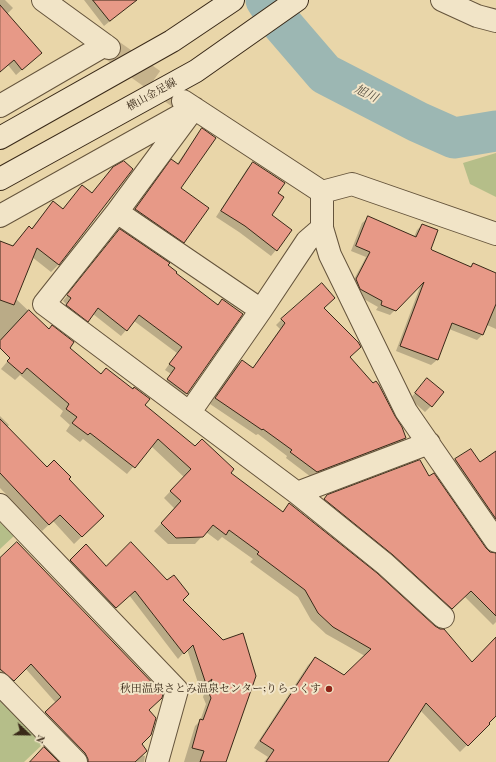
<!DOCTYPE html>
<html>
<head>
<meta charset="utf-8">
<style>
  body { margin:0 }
  #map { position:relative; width:496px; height:762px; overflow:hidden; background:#e9d6a9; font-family:"Old Standard TT",serif }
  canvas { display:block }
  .north { position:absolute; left:8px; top:714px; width:40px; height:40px; -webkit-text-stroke:3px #f1e4c7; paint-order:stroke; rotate:112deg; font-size:11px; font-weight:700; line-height:16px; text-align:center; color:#392918 }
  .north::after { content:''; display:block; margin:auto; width:14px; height:18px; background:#392918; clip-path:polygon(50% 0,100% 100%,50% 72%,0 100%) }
</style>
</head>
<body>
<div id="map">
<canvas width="496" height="762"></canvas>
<div class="north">N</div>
</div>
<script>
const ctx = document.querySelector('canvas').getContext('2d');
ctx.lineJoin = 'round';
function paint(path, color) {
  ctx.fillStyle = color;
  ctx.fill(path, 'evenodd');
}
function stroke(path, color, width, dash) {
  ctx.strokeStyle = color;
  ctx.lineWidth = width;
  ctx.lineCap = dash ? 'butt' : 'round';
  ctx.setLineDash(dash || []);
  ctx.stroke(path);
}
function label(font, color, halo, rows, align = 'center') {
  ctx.font = font + ' "Old Standard TT","Noto Serif JP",serif';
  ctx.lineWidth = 4;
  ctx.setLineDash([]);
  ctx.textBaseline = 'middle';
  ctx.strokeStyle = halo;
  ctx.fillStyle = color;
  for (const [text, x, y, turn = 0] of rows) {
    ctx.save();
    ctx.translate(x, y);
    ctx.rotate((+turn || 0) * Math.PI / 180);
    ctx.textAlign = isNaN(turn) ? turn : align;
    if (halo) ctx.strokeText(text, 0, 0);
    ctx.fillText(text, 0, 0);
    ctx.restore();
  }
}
const green = new Path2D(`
  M496,153V197L470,184L463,163Z
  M0,522L14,536L0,549Z
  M0,701L43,744L24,762H0Z`);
const shadow = new Path2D(`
  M0,0H5L13,8L7,14L35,58L16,75L8,65L0,72Z
  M84,0H130L132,3L104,26Z
  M202,130L180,188L184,242L178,247L130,215L166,166L177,164L197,135Z
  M253,163L277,194L271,216L276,250L271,256L239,232L216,217L247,169Z
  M132,169L58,265L51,272L32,257L16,299L68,348L100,375L106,369L143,405L229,473L282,512L290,504L472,663L496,638V715L487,723L488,724L460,752L420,710L386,762H264L268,757L254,748L308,665L315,658L344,677L365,656L326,634L311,620L298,597L250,562L253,559L222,537L218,541L206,532L195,544H168L154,531L175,509L164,498L184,477L151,446L127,474L83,439L80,442L66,431L70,425L60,416L63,411L20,375L15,380L1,369L32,332L0,342V242L12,246L29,227L31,229L53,202L62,210L82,187L91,194Z
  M368,218L414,237L417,230L422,225L430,249L470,268L473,264L496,274V329L487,325L482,335L477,340L449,329L437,360L431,365L396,351L421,284L390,315L376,310L378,307L355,294L351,285L366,257L351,251L362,223Z
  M120,230L167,265L175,273L217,306L222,300L242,314L186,394L181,399L163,385L171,374L165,370L177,353L134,321L121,336L93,314L82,326L61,310L66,304L63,301Z
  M323,308L349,357L405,438L399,444L311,477L286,458L287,456L258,434L256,435L210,404L236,366L242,361L252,369L280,329L276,325L282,319Z
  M427,379L431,406L425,412L410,399Z
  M0,416L9,425L7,427L47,468L67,479L103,516L74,544L53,521L42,531L0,488Z
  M470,450L479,464L496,453V534L449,466L455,460Z
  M429,477L485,549L490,553L496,554V622L493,625L464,596L445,614L318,505L328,496Z
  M86,545L106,567L182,600L223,641L242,635L255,673L225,762H184L195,726L200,721L206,704L203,697L208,682L200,689L187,649L178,659L129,595L110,613L65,566Z
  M0,559L148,710L132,753L145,756L144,762H82L40,718L56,703L25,668L8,685L0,678Z`);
const river = new Path2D(`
  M266,0L282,24L325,74L418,122L454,138L496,131`);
const building = new Path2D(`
  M93,0H137L110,21Z
  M0,5L42,53L22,70L14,60L0,72Z
  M202,128L216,138L181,188L209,208L184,243L135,209L171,159L178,164Z
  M124,161L133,169L59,265L37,248L14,305L0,300V241L13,246L29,226L32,229L53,201L63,209L82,185L92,193L113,167Z
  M253,162L285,183L278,193L284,197L272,215L292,230L277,251L245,226L221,211Z
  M368,216L416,237L422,224L438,230L431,249L432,250L471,267L473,263L496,273V304L483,335L452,323L438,360L400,346L424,282L396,311L381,305L382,301L360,289L356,279L370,252L356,246Z
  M120,229L170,263L168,265L177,272L176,273L218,305L222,299L243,314L187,394L167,379L175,368L169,364L182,347L139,315L127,331L98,308L88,322L66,305L71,298L67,295Z
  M322,283L335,298L324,308L358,342L361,347L350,357L373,383L376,381L379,385L395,416L402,427L406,438L317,472L290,452L292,450L263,429L262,430L215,398L242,360L253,368L285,323L281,319Z
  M29,310L49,329L52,325L74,342L70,348L101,374L106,368L133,389L134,387L150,399L145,405L195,446L202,439L234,469L231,473L283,512L289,503L377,573L435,626L440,629H444L472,662L496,637V716L489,723L490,724L468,746L426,703L388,762H266L274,750L260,741L315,657L344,675L371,649L333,627L318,613L305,590L257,554L259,552L229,530L226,535L213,525L203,537L176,538L161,523L181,501L170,491L191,469L158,439L135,468L90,433L88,435L72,423L77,417L66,409L69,404L27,368L22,374L7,361L10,358L0,348V341Z
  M427,378L444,392L432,407L415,393Z
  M0,419L47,467L54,460L71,477L69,479L104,516L82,537L60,515L49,525L0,473Z
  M471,449L480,462L496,451V519L455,459Z
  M420,460L429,476L434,473L486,548L490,552L496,553V616L471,591L452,609L393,555L324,499L327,495Z
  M17,542L163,694L162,698L149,710L156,718L151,735L142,744L147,751L135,762H88V759L85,753L45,712L61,697L31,664L14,681L0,669V558Z
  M131,542L167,580L174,575L189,594L183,600L223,640L243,633L256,676L226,762H200L204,751L192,748L200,719L203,720L211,698L208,691L212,679L206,684L193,645L184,654L135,591L116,608L70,560L86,544L106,566Z
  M44,747L59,762H30Z`);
const streetTunnel = new Path2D(`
  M109,48L179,98`);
const street = new Path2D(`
  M43,0L109,48
  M442,0L477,16L496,21
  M183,101L322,192L352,184L496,234
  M0,106L105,45
  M194,108L117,212L44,304L297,493L385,564L443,617
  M322,192V228L330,255L406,411L496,541
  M117,212L261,310
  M0,216L188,111
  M190,412L261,310L307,241L322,228
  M297,493L429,443
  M0,505L177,690L157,762
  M0,684L76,762`);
const secondary = new Path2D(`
  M0,138L172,41L233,0
  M0,179L196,71L297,0`);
const markers = [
  [329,689,4,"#8f2418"]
];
const streetNames = [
  ["横山金足線",152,95,-29]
];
const poiNames = [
  ["秋田温泉さとみ温泉センター;りらっくす",321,689]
];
const waterNames = [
  ["旭川",366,94,26]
];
paint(green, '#b5be89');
paint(shadow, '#0003');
stroke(river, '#9cb7b3', 41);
paint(building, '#e79987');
stroke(building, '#392918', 1);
stroke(streetTunnel, '#c6b38c', 22, [22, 11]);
stroke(street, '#65543c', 24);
stroke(secondary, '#392918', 24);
stroke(street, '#f1e4c7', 22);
stroke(secondary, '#f1e4c7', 22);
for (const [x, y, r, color] of markers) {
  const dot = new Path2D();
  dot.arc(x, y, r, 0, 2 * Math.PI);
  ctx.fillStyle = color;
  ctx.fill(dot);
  stroke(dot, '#f1e4c7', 1.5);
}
label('11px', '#392918', '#f1e4c7', streetNames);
label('11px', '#392918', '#f1e4c7', poiNames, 'right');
label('italic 12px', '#524c3f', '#f1e4c7', waterNames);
</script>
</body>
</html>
